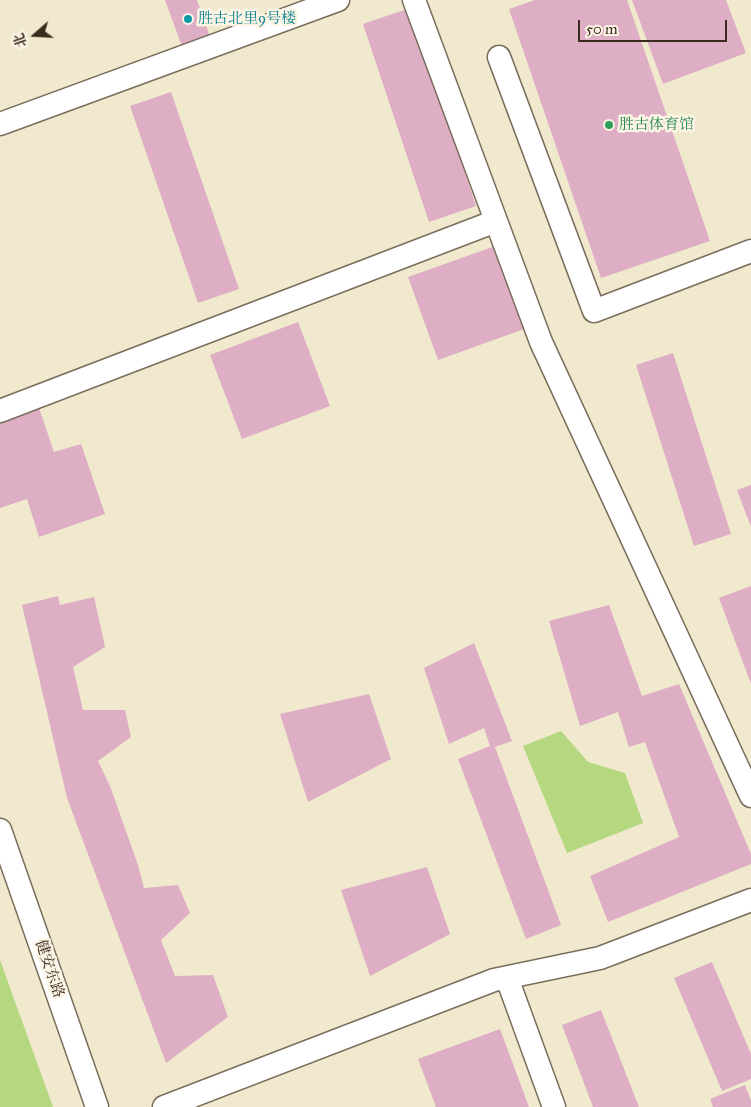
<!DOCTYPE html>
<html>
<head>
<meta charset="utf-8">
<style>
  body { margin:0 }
  #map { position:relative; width:751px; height:1107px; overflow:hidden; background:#f0e9ce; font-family:"IM FELL Great Primer","Noto Serif SC",serif }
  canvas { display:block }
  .north { position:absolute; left:10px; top:10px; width:50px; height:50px; -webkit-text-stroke:4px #fcf5e5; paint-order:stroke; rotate:251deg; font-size:14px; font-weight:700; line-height:20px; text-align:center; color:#3b2a1e }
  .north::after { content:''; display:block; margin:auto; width:18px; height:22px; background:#3b2a1e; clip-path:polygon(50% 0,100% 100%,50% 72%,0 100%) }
  .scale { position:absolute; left:578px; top:20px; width:149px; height:22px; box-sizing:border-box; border:2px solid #3b2a1e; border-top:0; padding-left:6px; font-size:15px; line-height:18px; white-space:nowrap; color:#3b2a1e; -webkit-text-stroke:4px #fcf5e5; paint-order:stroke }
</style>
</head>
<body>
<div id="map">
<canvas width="751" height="1107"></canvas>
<div class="north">北</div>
<div class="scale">50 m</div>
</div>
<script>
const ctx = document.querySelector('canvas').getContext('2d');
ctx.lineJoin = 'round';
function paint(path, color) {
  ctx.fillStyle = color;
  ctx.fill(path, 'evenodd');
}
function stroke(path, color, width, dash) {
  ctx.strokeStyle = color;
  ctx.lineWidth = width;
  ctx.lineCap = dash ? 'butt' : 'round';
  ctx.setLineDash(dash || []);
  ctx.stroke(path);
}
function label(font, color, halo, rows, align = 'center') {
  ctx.font = font + ' "IM FELL Great Primer","Noto Serif SC",serif';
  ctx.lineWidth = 5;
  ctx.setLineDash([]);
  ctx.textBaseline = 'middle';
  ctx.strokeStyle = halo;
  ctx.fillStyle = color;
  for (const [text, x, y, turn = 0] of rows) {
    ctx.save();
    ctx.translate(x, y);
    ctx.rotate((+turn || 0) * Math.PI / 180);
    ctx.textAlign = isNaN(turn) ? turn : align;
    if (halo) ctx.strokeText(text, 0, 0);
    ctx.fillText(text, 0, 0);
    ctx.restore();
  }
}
const green = new Path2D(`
  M561,731L588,762L625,773L643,823L567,853L523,746Z
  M0,960L53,1107H0Z`);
const building = new Path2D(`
  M165,0H197L210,37L183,49Z
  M535,0H627L710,241L601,278L509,9Z
  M632,0H726L746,53L663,84Z
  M410,8L476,206L429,222L363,24Z
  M171,92L239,289L198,303L130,106Z
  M498,245L527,328L438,360L408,277Z
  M298,322L330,406L242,439L210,355Z
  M673,353L731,534L694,546L636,365Z
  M37,402L54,452L81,444L105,514L39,537L27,499L0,508V415Z
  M751,485V527L737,490Z
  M751,586V684L719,598Z
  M58,596L60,605L94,597L105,647L73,667L83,710H125L131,737L98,761L110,786L138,865L144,888L178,885L190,913L161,940L175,976L213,975L228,1017L166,1063L67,798L22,605Z
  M609,605L642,696L679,684L751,854V864L608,922L590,876L679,837L645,742L629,747L618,712L580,726L549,621Z
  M474,643L512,741L495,747L561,925L526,939L458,759L490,746L484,728L449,744L424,668Z
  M369,694L391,759L308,802L280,714Z
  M427,867L450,934L370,976L341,890Z
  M712,962L751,1054V1079L722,1091L674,978Z
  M601,1010L639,1107H593L562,1025Z
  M500,1029L529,1107H436L418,1059Z
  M745,1085L751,1101V1107H713L710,1099Z`);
const minor = new Path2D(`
  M414,0L541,342L751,796
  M499,57L594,311L751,251
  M0,124L338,0
  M0,411L496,221
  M0,830L97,1107
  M507,978L554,1107
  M164,1107L494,980L600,958L751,900`);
const markers = [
  [188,19,5,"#0f9aa8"],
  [609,125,5,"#2e9e5b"]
];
const cultureNames = [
  ["胜古北里9号楼",198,19]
];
const leisureNames = [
  ["胜古体育馆",619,125]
];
const streetNames = [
  ["健安东路",49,969,71]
];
paint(green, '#b4d780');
paint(building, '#deaec5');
stroke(minor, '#7a6d5c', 25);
stroke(minor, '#fff', 22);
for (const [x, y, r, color] of markers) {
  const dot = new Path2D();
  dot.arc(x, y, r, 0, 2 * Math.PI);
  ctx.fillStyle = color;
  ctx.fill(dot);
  stroke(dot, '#fcf5e5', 2);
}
label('15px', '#0d838f', '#fcf5e5', cultureNames, 'left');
label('15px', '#27864d', '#fcf5e5', leisureNames, 'left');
label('15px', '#3b2a1e', '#fcf5e5', streetNames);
</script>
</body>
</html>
